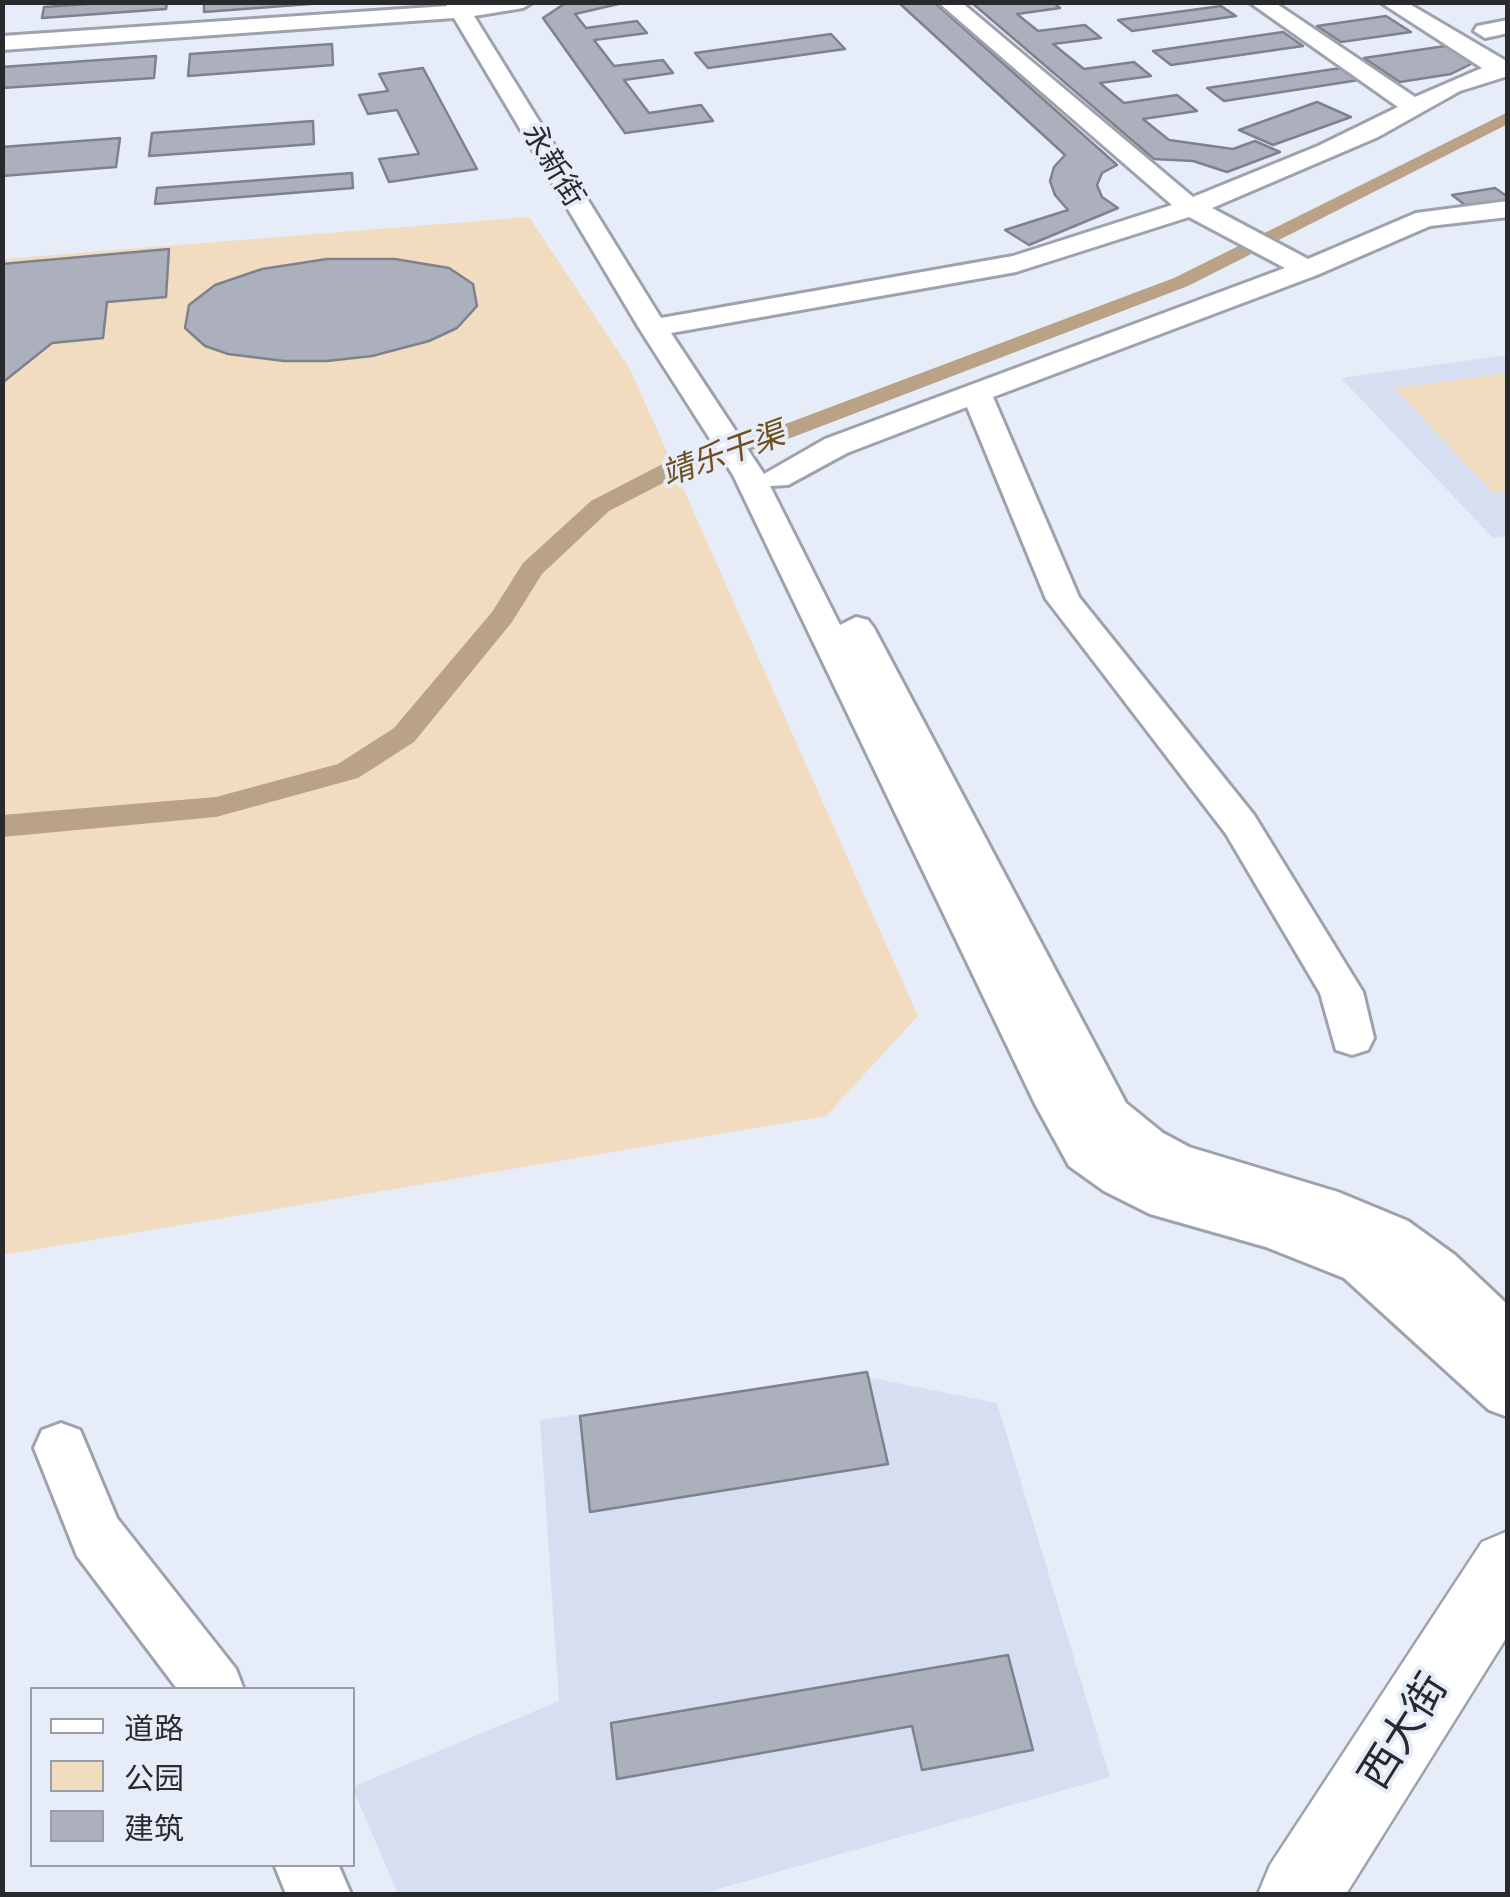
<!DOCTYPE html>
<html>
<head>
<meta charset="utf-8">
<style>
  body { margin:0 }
  #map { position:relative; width:1510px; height:1897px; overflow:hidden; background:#e7ecf9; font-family:Commissioner,"Noto Sans SC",sans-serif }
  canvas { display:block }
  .frame { position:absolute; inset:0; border:5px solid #282a2e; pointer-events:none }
  .legend { position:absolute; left:30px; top:1687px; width:325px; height:180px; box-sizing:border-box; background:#e7ecf9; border:2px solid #9b9ea8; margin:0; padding:12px 18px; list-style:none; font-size:30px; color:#282a2e }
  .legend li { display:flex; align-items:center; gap:20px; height:50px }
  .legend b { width:50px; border:2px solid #9b9ea8 }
</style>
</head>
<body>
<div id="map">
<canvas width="1510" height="1897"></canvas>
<div class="frame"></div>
<ul class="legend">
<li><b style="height:12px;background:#fff"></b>道路</li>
<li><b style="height:28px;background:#f2dcbf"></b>公园</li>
<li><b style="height:28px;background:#abb0bc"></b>建筑</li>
</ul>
</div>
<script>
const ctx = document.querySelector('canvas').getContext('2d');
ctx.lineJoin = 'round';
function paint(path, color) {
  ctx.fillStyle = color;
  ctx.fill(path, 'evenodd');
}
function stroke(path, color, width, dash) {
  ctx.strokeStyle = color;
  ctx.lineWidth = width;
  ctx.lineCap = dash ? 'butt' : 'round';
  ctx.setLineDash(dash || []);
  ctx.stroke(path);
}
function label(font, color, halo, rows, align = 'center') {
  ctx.font = font + ' Commissioner,"Noto Sans SC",sans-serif';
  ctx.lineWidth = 8;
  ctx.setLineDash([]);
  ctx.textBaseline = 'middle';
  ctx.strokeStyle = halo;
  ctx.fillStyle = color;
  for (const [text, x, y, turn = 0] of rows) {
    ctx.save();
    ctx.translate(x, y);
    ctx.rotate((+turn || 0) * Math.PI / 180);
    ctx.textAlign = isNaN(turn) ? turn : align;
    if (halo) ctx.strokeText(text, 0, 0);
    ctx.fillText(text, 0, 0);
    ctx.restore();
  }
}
const built = new Path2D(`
  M1507,355V536L1493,538L1341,378Z
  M857,1375L997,1403L1110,1777L701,1894H398L352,1787L559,1701L540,1420Z`);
const green = new Path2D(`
  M529,217L630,369L918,1016L826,1116L3,1255V259Z
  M1507,373V491L1493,493L1394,388Z`);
const canal = new Path2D(`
  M1508,112V124L1188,286L780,442L696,466L609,511L542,574L512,622L414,742L358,778L216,817L2,837V815L216,797L338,764L394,728L492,612L523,563L591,501L678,456L764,432L1174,278Z`);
const building = new Path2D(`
  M117,2H167L166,9L42,18L44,7Z
  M204,2H337L204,12Z
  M567,2H627L575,14L586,28L637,21L647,33L594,40L614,66L663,60L673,73L624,80L649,113L701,105L713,121L625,133L543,18Z
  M898,2H934L1117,165L1102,173L1097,185L1102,197L1118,208L1029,245L1005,230L1068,210L1055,195L1050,181L1054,167L1065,155Z
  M971,2H1053L1060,8L1017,14L1038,31L1085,25L1101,38L1053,44L1084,69L1134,62L1151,76L1100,83L1124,103L1177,95L1197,111L1143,119L1169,140L1233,149L1255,141L1280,152L1227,172L1193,161L1154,159Z
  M1221,6L1236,16L1132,31L1118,20Z
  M1386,16L1411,32L1341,42L1317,26Z
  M1283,32L1303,46L1171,65L1153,51Z
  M831,34L845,49L708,68L695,53Z
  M332,44L333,65L188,76L190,54Z
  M1445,46L1473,63L1451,74L1400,82L1364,58Z
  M156,56L154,78L2,88V67Z
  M423,68L477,169L389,182L379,159L419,154L397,110L368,114L359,95L388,91L379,74Z
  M1341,68L1359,80L1224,101L1207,88Z
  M1317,102L1351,117L1273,145L1239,130Z
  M313,121L314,144L149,156L152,133Z
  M120,138L116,167L2,176V147Z
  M352,173L353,188L155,204L157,188Z
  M1495,188L1508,197V201L1465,205L1452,195Z
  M169,249L166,297L107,302L103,338L52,343L2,383V264Z
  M327,259H395L449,268L473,284L477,306L457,328L429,341L372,356L327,361H284L228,354L205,346L185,328L189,305L215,285L262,269Z
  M867,1372L888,1464L590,1512L580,1416Z
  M1008,1655L1033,1750L922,1770L912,1726L617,1779L611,1723Z`);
const minor = new Path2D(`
  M445,2H533L523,8L474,16L661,318L1013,256L1172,205L938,2H961L1193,197L1318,146L1398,107L1249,2H1274L1415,97L1482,68L1380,2H1406L1508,62V76L1460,91L1378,137L1212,208L1308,259L1416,213L1508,201V217L1430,226L1317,275L993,397L1079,597L1254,815L1363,992L1374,1038L1368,1050L1352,1055L1336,1050L1320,993L1226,834L1046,599L967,407L847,453L788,485L770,486L840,625L856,617L868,620L874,628L1126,1103L1163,1133L1189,1147L1338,1192L1408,1221L1455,1255L1508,1305V1417L1489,1410L1344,1278L1266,1247L1150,1214L1104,1191L1069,1166L1035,1104L733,475L639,328L454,18L2,50V36L447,6ZM1189,217L1285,268L825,439L764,474L671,333L1016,272Z
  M1508,20V33L1485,38L1474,31L1477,26Z
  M61,1423L80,1430L117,1518L236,1669L244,1690H178L77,1556L34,1448L42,1430Z
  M274,1864H338L351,1894H286Z`);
const major = new Path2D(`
  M1508,1531V1635L1346,1894H1258L1270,1865L1482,1542Z`);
const farStreetnames = [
  ["永新街",554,165,59]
];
const farWaternames = [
  ["靖乐干渠",723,454,-20]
];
const nearStreetnames = [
  ["西大街",1403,1731,-58]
];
paint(built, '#d6dff2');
paint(green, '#f2dcbf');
paint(canal, '#b9a285');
paint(building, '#abb0bc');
stroke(building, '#7e828d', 2.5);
stroke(minor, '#9da2ad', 6);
stroke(major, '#9da2ad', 5);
paint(minor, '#fff');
paint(major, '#fff');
label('30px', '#282a2e', '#e7ecf9', farStreetnames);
label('italic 32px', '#704f1d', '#e7ecf9', farWaternames);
label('42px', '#282a2e', '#e7ecf9', nearStreetnames);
</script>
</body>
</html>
